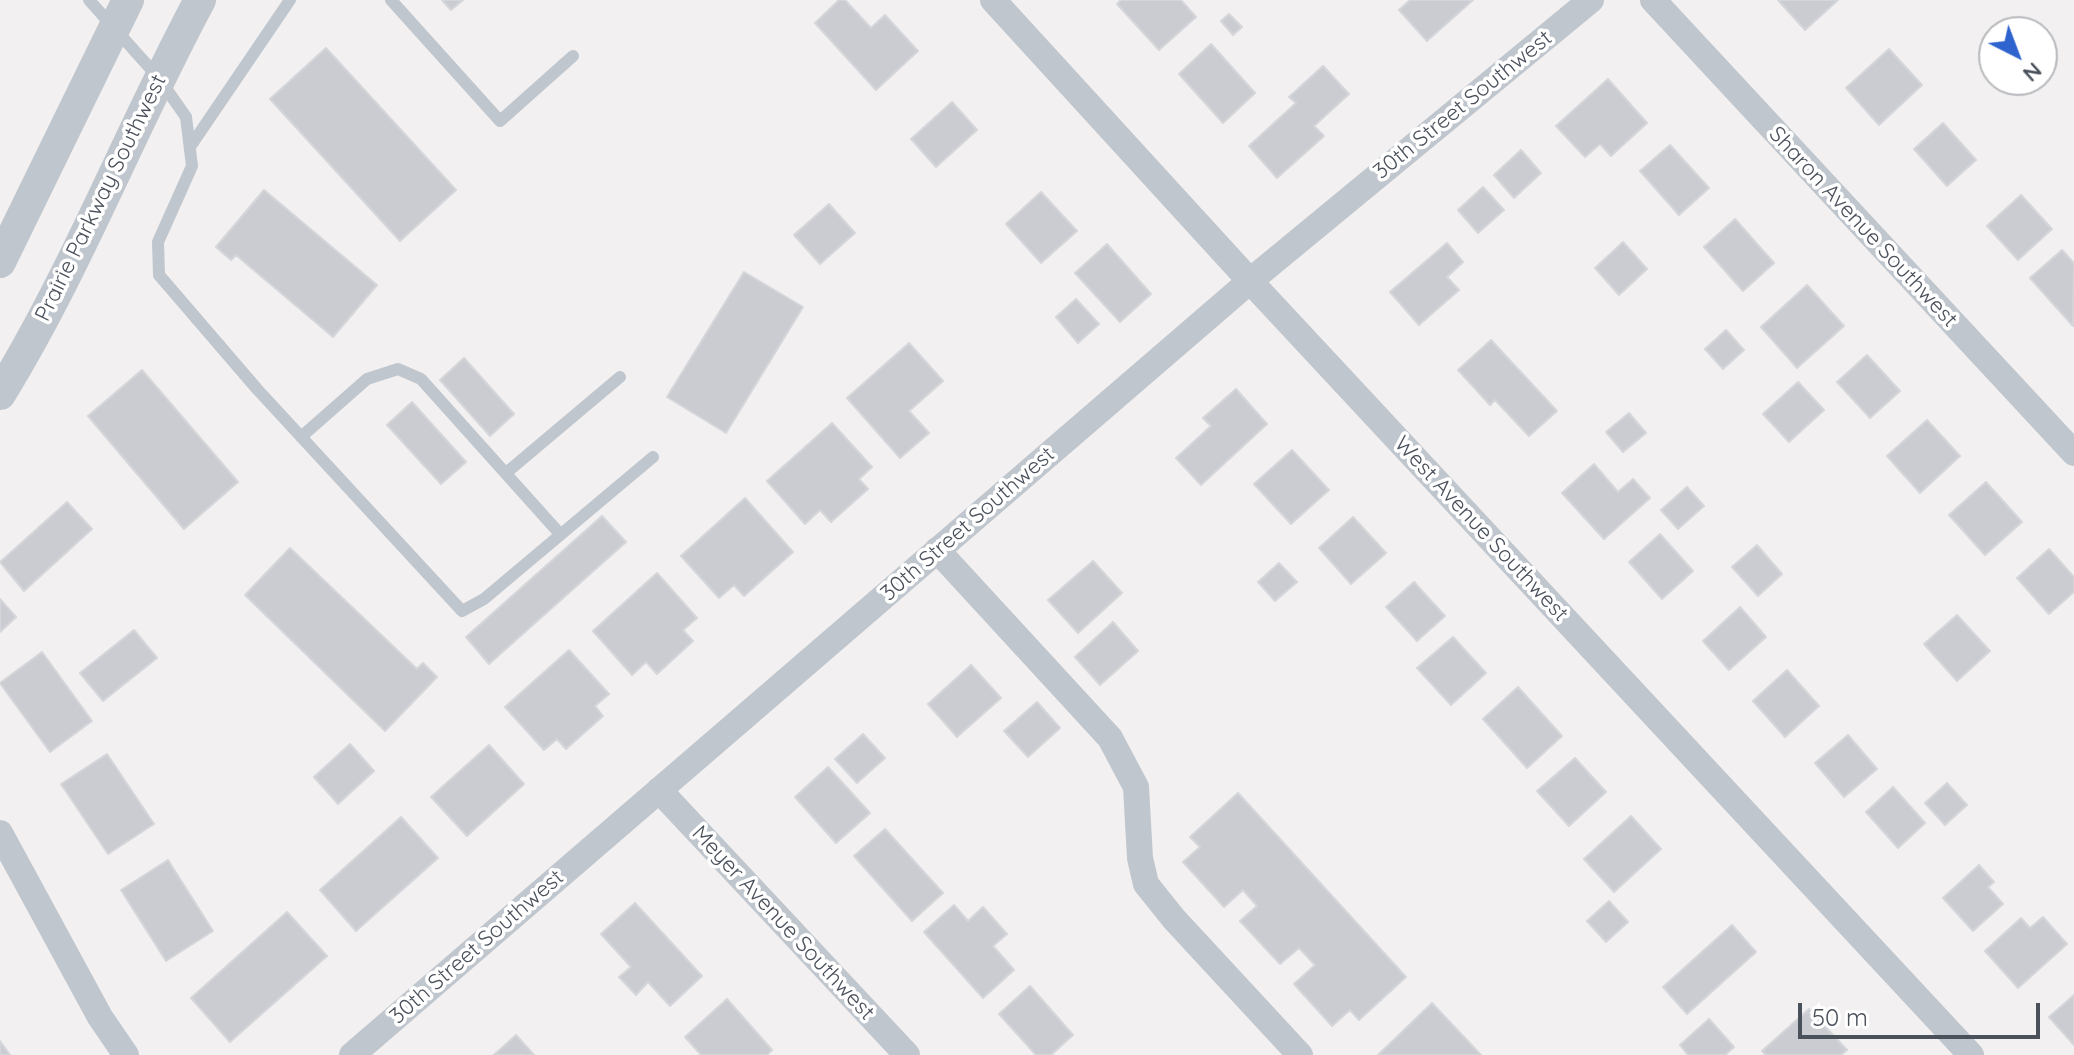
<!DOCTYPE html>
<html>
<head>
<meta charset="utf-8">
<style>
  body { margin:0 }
  #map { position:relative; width:2074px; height:1055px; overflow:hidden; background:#f2f0f0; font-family:Quicksand,sans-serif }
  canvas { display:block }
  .north { position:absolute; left:1978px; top:16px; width:80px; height:80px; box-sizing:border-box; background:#fff; border:2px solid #b7b9bd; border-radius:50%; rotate:138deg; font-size:22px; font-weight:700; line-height:32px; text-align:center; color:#4a515b }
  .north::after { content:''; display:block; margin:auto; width:28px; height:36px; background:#2f63cd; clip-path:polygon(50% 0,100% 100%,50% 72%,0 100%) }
  .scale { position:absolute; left:1798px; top:1003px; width:242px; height:36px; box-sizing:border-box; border:4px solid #4a515b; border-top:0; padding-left:10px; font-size:24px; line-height:28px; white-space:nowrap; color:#4a515b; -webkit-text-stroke:6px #fff; paint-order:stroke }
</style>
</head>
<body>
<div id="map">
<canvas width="2074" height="1055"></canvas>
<div class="north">N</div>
<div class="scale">50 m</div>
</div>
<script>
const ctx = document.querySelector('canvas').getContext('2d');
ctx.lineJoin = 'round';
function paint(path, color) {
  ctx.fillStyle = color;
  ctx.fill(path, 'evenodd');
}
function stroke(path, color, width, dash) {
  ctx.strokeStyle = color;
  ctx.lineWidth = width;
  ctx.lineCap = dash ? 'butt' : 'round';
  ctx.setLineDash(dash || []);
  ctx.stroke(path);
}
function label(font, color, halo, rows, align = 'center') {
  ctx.font = font + ' Quicksand,sans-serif';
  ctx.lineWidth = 7;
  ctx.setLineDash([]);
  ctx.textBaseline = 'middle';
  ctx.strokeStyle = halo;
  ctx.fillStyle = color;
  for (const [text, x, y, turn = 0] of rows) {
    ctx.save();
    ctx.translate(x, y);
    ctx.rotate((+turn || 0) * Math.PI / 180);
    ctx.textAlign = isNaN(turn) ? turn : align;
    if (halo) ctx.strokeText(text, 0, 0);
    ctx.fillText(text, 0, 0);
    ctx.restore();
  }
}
const building = new Path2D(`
  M442,0H463L451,10Z
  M839,0H845L871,28L885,15L918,51L876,90L815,23Z
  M1121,0H1181L1196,17L1159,50L1117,4Z
  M1410,0H1473L1427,41L1399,10Z
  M1778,0H1838L1805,30Z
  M1229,14L1242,27L1233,35L1221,21Z
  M1211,44L1255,93L1223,123L1179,74Z
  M326,48L456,190L400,241L270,99Z
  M1889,49L1922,85L1879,125L1846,88Z
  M1323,66L1349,94L1314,126L1324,136L1277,178L1249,146L1296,103L1289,97Z
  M1608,79L1647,123L1611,156L1600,144L1585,157L1556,126Z
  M952,102L977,130L936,167L911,139Z
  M1943,123L1976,160L1947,186L1914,149Z
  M1670,145L1709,188L1679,215L1640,171Z
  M1521,150L1541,173L1514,198L1494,175Z
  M1483,187L1504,210L1478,233L1458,210Z
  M264,190L377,285L333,337L236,255L231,260L216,247Z
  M1041,192L1077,231L1041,263L1006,224Z
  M2021,195L2052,229L2018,260L1987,226Z
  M829,204L855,233L820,264L794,235Z
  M1735,219L1774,263L1743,291L1704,247Z
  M1623,242L1647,269L1619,295L1595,268Z
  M1447,243L1463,262L1447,277L1459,290L1419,325L1390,292Z
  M1107,244L1151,294L1120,322L1075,273Z
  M2062,250L2074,263L2073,326L2030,278Z
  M744,272L803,307L726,433L667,397Z
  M1807,285L1844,326L1797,368L1761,327Z
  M1076,299L1099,324L1078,343L1056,317Z
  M1726,330L1744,350L1723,369L1705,349Z
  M1491,340L1557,411L1529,436L1495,400L1490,405L1458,370Z
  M909,343L943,381L909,411L929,433L900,458L847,398Z
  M1867,355L1900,391L1870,418L1837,382Z
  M464,358L514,414L490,436L440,380Z
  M142,370L238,482L184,529L88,416Z
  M1798,382L1824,410L1789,442L1763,414Z
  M1236,389L1267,424L1201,485L1176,458L1211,426L1203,418Z
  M412,402L466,462L441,484L387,425Z
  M1629,413L1646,433L1623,452L1606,432Z
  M1927,420L1960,456L1920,493L1887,456Z
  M832,423L872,467L859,479L868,489L831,522L820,510L805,524L767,481Z
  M1292,450L1329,490L1291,524L1254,484Z
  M1594,464L1618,492L1633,479L1650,498L1604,539L1562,493Z
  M1986,482L2022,522L1985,555L1949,515Z
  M1687,487L1704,506L1678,529L1661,510Z
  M745,498L793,552L744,596L734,585L719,598L681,556Z
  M67,502L92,529L24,591L0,562Z
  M602,516L626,542L489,664L466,637Z
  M1353,517L1386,553L1351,584L1319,548Z
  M1660,534L1693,571L1662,599L1629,562Z
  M1757,545L1782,574L1758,596L1732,567Z
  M290,548L417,669L423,663L437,677L385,731L245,595Z
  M2049,549L2074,577V592L2049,614L2017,578Z
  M1093,561L1122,593L1078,633L1048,600Z
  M1279,563L1297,582L1275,601L1258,582Z
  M657,573L697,618L683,630L693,641L657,674L646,662L632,675L593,631Z
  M1414,582L1445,616L1417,641L1386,607Z
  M0,599L16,617L0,632Z
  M1740,607L1766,637L1729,670L1703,641Z
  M1957,615L1990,651L1957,681L1924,644Z
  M1113,622L1138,651L1100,685L1075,657Z
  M134,630L157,658L103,701L80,673Z
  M1453,637L1486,673L1451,705L1417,668Z
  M569,650L609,694L595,706L603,716L566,749L557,739L544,750L505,707Z
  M42,652L92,721L50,752L0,683Z
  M971,665L1001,698L957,737L928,704Z
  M1787,670L1819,706L1785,737L1753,701Z
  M1518,687L1562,736L1527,768L1483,719Z
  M1037,702L1060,728L1028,757L1004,731Z
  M863,734L885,758L857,783L835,759Z
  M1848,735L1877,769L1844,797L1815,763Z
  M350,744L374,771L338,804L314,777Z
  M489,745L524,784L467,836L431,797Z
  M107,754L154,824L108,854L61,784Z
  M1575,758L1606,792L1569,826L1537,791Z
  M828,767L870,813L836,843L795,797Z
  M1947,783L1967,805L1945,825L1925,803Z
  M1893,787L1925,823L1898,848L1866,812Z
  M1238,793L1406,977L1359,1020L1350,1010L1332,1026L1294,984L1315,965L1299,948L1280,964L1240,921L1257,906L1243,890L1224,907L1183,862L1200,847L1190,837Z
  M1631,816L1661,849L1614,892L1584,859Z
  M401,817L438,858L356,931L320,890Z
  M885,829L943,893L912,921L854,856Z
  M168,860L213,931L166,961L121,890Z
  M1979,865L1994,882L1988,887L2003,904L1973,931L1943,898Z
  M1609,901L1628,922L1606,942L1587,921Z
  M635,903L702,976L670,1006L648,982L636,995L619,977L631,967L601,934Z
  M954,905L968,921L983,907L1007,934L993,946L1014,970L983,998L924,932Z
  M287,912L327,956L230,1042L191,998Z
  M2043,917L2067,944L2018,988L1985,951L2021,918L2030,928Z
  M1732,925L1756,952L1687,1014L1663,987Z
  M1030,986L1073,1035L1051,1055H1036L999,1014Z
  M2074,995V1045L2049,1017Z
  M727,999L772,1050L767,1055H701L685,1037Z
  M1432,1003L1481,1055H1378Z
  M1809,1009L1847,1050L1841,1055H1766L1762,1051Z
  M1709,1019L1734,1047L1725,1055H1688L1680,1045Z
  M516,1035L534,1055H494Z
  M0,1041L10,1055H0Z`);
const service = new Path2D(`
  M89,0L158,77L186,117L192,166L158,242L159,275L257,389L462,611L484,599L653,457
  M391,0L500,121L573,56
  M190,147L290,0
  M301,437L367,379L398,369L421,379L560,534
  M506,473L620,377`);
const minor = new Path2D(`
  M993,0L1250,281L1971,1055
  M1653,0L2074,453
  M937,550L1110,738L1136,787L1140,858L1146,884L1174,919L1300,1055
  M659,790L907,1055
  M0,833L100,1017L126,1055
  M352,1055L1250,281L1591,0`);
const tertiary = new Path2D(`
  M0,262L128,0
  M0,394C77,269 130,130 200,0`);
const streetNames = [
  ["30th Street Southwest",1463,105,-39],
  ["Prairie Parkway Southwest",101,198,-64],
  ["Sharon Avenue Southwest",1863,227,47],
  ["30th Street Southwest",968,524,-41],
  ["West Avenue Southwest",1481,529,47],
  ["Meyer Avenue Southwest",783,923,47],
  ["30th Street Southwest",477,947,-41]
];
paint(building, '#cbccd2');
stroke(building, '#d5d6da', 2);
stroke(service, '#c0c6cd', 12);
stroke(minor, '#c0c6cd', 26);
stroke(tertiary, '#c0c6cd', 32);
label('22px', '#4a515b', '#fff', streetNames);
</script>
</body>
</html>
